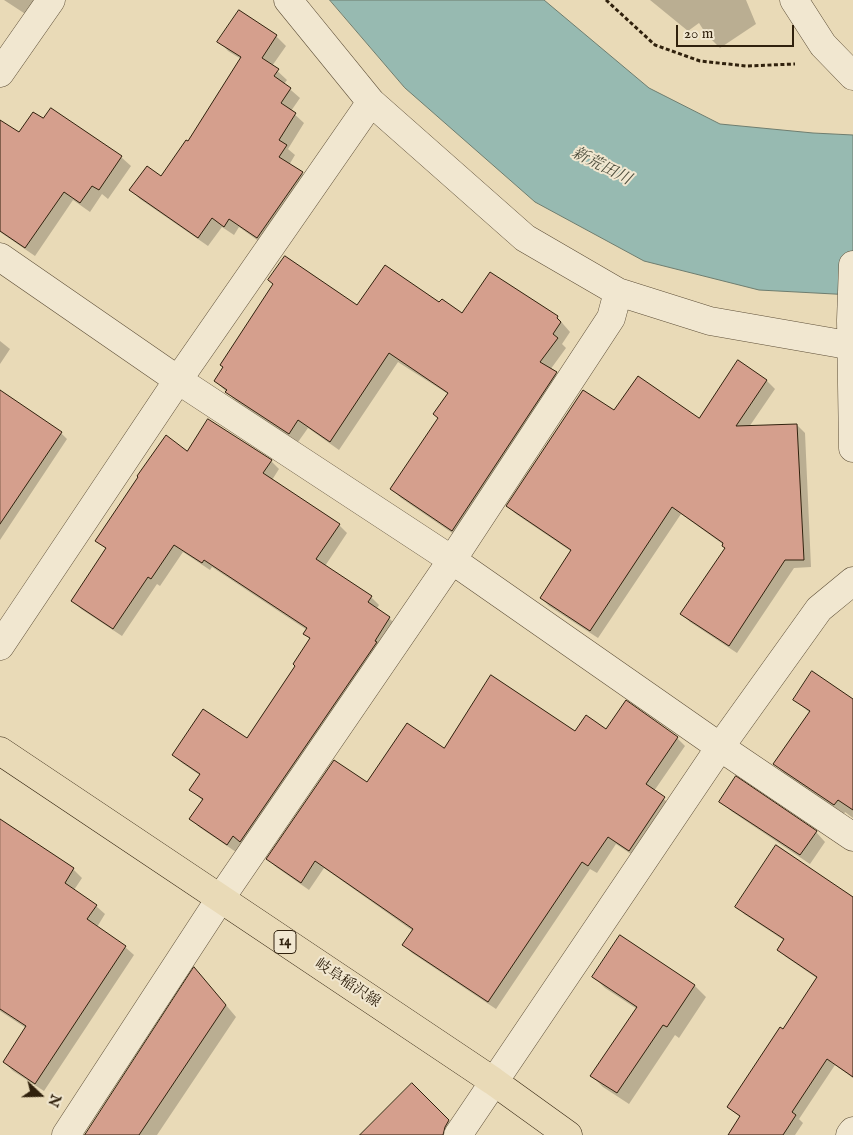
<!DOCTYPE html>
<meta charset="utf-8">
<style>
body{margin:0}
#map{position:relative;width:853px;height:1135px;overflow:hidden;background:#e9dab7;font-family:"IM FELL English",serif}
canvas{display:block}
.north{position:absolute;left:15px;top:1070px;width:50px;height:50px;-webkit-text-stroke:4px #f1e7d0;paint-order:stroke;rotate:111deg;font-size:14px;font-weight:700;line-height:20px;text-align:center;color:#30210d}
.north::after{content:'';display:block;margin:auto;width:18px;height:22px;background:#30210d;clip-path:polygon(50% 0,100% 100%,50% 72%,0 100%)}
.scale{position:absolute;left:676px;top:25px;width:118px;height:22px;box-sizing:border-box;border:2px solid #30210d;border-top:0;padding-left:6px;font-size:15px;line-height:18px;white-space:nowrap;color:#30210d;-webkit-text-stroke:4px #f1e7d0;paint-order:stroke}
</style>
<div id="map">
<canvas width="853" height="1135"></canvas>
<div class="north">N</div>
<div class="scale">20 m</div>
</div>
<script>
const ctx = document.querySelector('canvas').getContext('2d');
ctx.lineJoin = 'round';
function paint(path, color) {
  ctx.fillStyle = color;
  ctx.fill(path, 'evenodd');
}
function trace(path, color, width, dash) {
  ctx.strokeStyle = color;
  ctx.lineWidth = width;
  ctx.lineCap = dash ? 'butt' : 'round';
  ctx.setLineDash(dash || []);
  ctx.stroke(path);
}
function drawText(font, color, halo, rows, align = 'center') {
  ctx.font = font + ' "IM FELL English","Noto Serif JP",serif';
  ctx.lineWidth = 4;
  ctx.setLineDash([]);
  ctx.textBaseline = 'middle';
  ctx.strokeStyle = halo;
  ctx.fillStyle = color;
  for (const [text, x, y, turn = 0] of rows) {
    ctx.save();
    ctx.translate(x, y);
    ctx.rotate((+turn || 0) * Math.PI / 180);
    ctx.textAlign = isNaN(turn) ? turn : align;
    if (halo) ctx.strokeText(text, 0, 0);
    ctx.fillText(text, 0, 0);
    ctx.restore();
  }
}
const water = new Path2D(`
 M 330,0 L 544,0 L 649,88 L 720,124 L 813,133 L 853,135 L 853,295 L 759,290 L 644,261 L 535,202 L 405,88 Z`);
const shadow = new Path2D(`
 M 4,0 L 42,0 L 30,17 Z
 M 650,0 L 746,0 L 756,24 L 720,48 L 706,34 L 699,23 L 688,31 Z
 M 239,11 L 276,36 L 286,46 L 272,66 L 287,80 L 284,84 L 300,98 L 291,111 L 304,123 L 288,149 L 295,155 L 289,165 L 302,173 L 312,183 L 267,247 L 239,227 L 234,235 L 222,227 L 208,246 L 140,199 L 131,190 L 161,177 L 188,142 L 241,59 L 228,51 L 219,41 Z
 M 51,109 L 121,157 L 131,166 L 108,199 L 102,194 L 90,212 L 73,200 L 35,256 L 0,232 L 0,121 L 19,134 L 43,120 Z
 M 440,304 L 463,315 L 557,317 L 570,332 L 562,344 L 566,348 L 550,370 L 565,382 L 461,539 L 401,498 L 392,489 L 439,418 L 448,394 L 398,362 L 339,450 L 308,428 L 298,442 L 236,401 L 215,381 L 357,307 Z
 M 0,341 L 10,349 L 0,364 Z
 M 738,362 L 767,381 L 775,389 L 749,427 L 797,425 L 805,433 L 811,567 L 794,568 L 737,653 L 690,622 L 682,614 L 726,549 L 724,545 L 681,514 L 598,638 L 549,606 L 541,598 L 572,552 L 516,514 L 507,506 L 615,412 L 699,420 Z
 M 0,392 L 61,433 L 67,439 L 0,540 Z
 M 188,453 L 271,461 L 279,469 L 272,480 L 339,525 L 347,533 L 325,566 L 371,597 L 379,605 L 376,610 L 389,618 L 397,626 L 236,852 L 199,827 L 191,819 L 203,801 L 191,790 L 201,776 L 182,763 L 174,755 L 247,740 L 297,666 L 310,639 L 305,634 L 307,630 L 212,567 L 210,570 L 183,552 L 160,586 L 157,584 L 122,636 L 81,609 L 73,601 L 107,550 L 97,540 Z
 M 795,700 L 853,701 L 853,818 L 845,812 L 844,814 L 784,773 L 775,764 L 810,713 Z
 M 606,730 L 677,738 L 685,746 L 654,791 L 672,806 L 637,858 L 616,844 L 597,873 L 590,869 L 496,1009 L 412,953 L 404,945 L 413,931 L 324,868 L 309,890 L 276,867 L 268,859 L 367,784 L 444,750 Z
 M 721,801 L 816,832 L 825,842 L 810,864 L 731,811 Z
 M 10,827 L 73,869 L 82,878 L 74,890 L 96,906 L 105,914 L 97,927 L 125,947 L 134,955 L 44,1091 L 13,1071 L 4,1062 L 26,1028 L 0,1011 L 0,842 Z
 M 853,899 L 853,1078 L 835,1065 L 799,1119 L 803,1123 L 795,1135 L 729,1135 L 741,1118 L 728,1107 L 818,979 L 786,957 L 779,950 L 785,941 L 744,914 L 737,906 Z
 M 594,977 L 695,986 L 706,997 L 679,1038 L 675,1035 L 629,1104 L 603,1087 L 592,1076 L 637,1009 L 605,988 Z
 M 205,980 L 236,1017 L 157,1135 L 86,1135 Z
 M 412,1084 L 458,1130 L 453,1135 L 368,1135 Z`);
const building = new Path2D(`
 M 239,10 L 277,35 L 262,58 L 279,69 L 274,76 L 291,88 L 281,103 L 296,113 L 279,140 L 287,145 L 279,157 L 303,172 L 257,238 L 229,219 L 224,227 L 212,218 L 198,238 L 129,190 L 147,166 L 161,176 L 186,140 L 188,141 L 241,57 L 217,42 Z
 M 51,108 L 122,156 L 99,190 L 92,186 L 80,203 L 64,192 L 25,248 L 0,231 L 0,120 L 19,132 L 33,112 L 43,118 Z
 M 285,256 L 357,305 L 385,265 L 439,302 L 442,299 L 462,313 L 490,272 L 558,316 L 557,318 L 561,322 L 553,334 L 558,338 L 540,362 L 557,372 L 452,531 L 390,489 L 438,418 L 433,414 L 448,393 L 389,353 L 330,442 L 298,420 L 289,434 L 225,392 L 227,390 L 214,381 L 223,367 L 220,365 L 273,284 L 268,280 Z
 M 738,360 L 767,380 L 736,426 L 797,424 L 804,560 L 785,560 L 729,646 L 680,614 L 725,548 L 722,546 L 723,543 L 672,507 L 590,631 L 540,598 L 571,550 L 506,506 L 583,390 L 614,410 L 638,376 L 699,418 Z
 M 0,390 L 62,432 L 0,524 Z
 M 208,419 L 272,460 L 263,473 L 340,524 L 316,559 L 372,596 L 368,602 L 390,617 L 375,641 L 377,642 L 240,842 L 233,836 L 227,845 L 189,819 L 203,799 L 189,790 L 200,774 L 172,755 L 203,709 L 247,738 L 295,666 L 293,664 L 310,638 L 303,634 L 307,628 L 204,560 L 202,563 L 174,545 L 151,579 L 148,577 L 113,629 L 71,601 L 106,548 L 95,541 L 138,477 L 137,476 L 166,435 L 187,451 Z
 M 812,671 L 853,699 L 853,810 L 838,800 L 834,805 L 773,764 L 810,711 L 793,700 Z
 M 491,675 L 575,731 L 586,715 L 606,729 L 626,700 L 678,737 L 646,784 L 665,797 L 629,851 L 608,837 L 588,866 L 582,862 L 488,1002 L 402,945 L 413,929 L 315,861 L 301,883 L 266,859 L 334,760 L 367,782 L 407,723 L 444,748 Z
 M 736,776 L 817,831 L 800,855 L 719,802 Z
 M 0,819 L 74,868 L 65,883 L 97,905 L 87,919 L 126,946 L 35,1084 L 3,1062 L 26,1026 L 0,1009 Z
 M 776,845 L 853,897 L 853,1077 L 827,1059 L 792,1112 L 796,1115 L 783,1135 L 728,1135 L 740,1116 L 727,1107 L 780,1027 L 783,1029 L 817,977 L 777,950 L 784,939 L 735,907 Z
 M 620,935 L 695,985 L 667,1027 L 663,1025 L 617,1093 L 590,1076 L 637,1007 L 592,977 Z
 M 194,967 L 226,1005 L 139,1135 L 85,1135 Z
 M 412,1083 L 449,1120 L 445,1127 L 443,1135 L 360,1135 Z`);
const path = new Path2D(`
 M 606,0 L 655,45 L 700,61 L 746,66 L 795,64`);
const minor = new Path2D(`
 M 288,0 L 371,102 L 525,238 L 618,292 L 710,321 L 853,346
 M 794,0 L 823,45 L 853,76
 M 0,73 L 51,0
 M 0,257 L 178,380 L 452,560 L 720,747 L 853,837
 M 853,265 L 851,320 L 853,448
 M 0,646 L 178,380 L 371,102
 M 66,1135 L 220,899 L 452,560 L 611,318 L 618,292
 M 458,1135 L 720,747 L 819,609 L 853,581
 M 850,1135 L 853,1131`);
const primary = new Path2D(`
 M 0,751 L 493,1081 L 568,1135`);
const shields = [
 [285,942,22]
];
const shieldNames = [
 ["14",285,942]
];
const streetNames = [
 ["岐阜稲沢線",347,984,34]
];
const waterNames = [
 ["新荒田川",601,167,27]
];
paint(water, '#97bab1');
trace(water, '#6e7d6f', 1);
paint(shadow, '#0003');
paint(building, '#d59f8d');
trace(building, '#30210d', 1);
trace(minor, '#5e4f38', 29);
trace(primary, '#30210d', 29);
trace(path, '#30210d', 3, [4, 2.5]);
trace(minor, '#f1e7d0', 28);
trace(primary, '#e9dab7', 28);
for (const [x, y, w] of shields) {
  const box = new Path2D();
  box.roundRect(x - w / 2, y - 11.5, w, 23, 4);
  ctx.fillStyle = '#f1e7d0';
  ctx.fill(box);
  trace(box, '#30210d', 1);
}
drawText('bold 14px', '#30210d', null, shieldNames);
drawText('15px', '#30210d', '#f1e7d0', streetNames);
drawText('italic 16px', '#4f4f3e', '#f1e7d0', waterNames);
</script>
